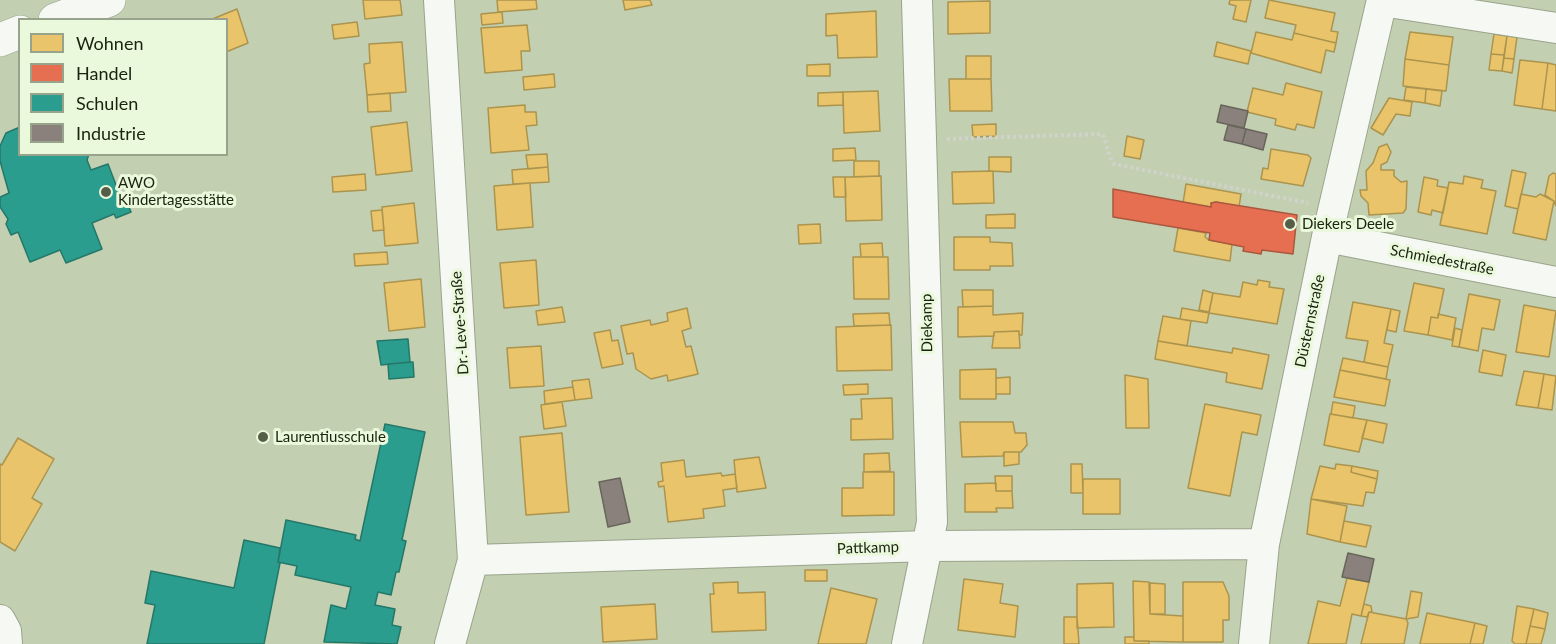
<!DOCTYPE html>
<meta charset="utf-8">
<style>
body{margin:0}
#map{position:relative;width:1556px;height:644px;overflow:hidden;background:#c2cfb1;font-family:Lato,sans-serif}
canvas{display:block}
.legend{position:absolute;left:18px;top:18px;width:210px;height:138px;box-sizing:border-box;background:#eaf8dc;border:2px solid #97a38a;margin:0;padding:8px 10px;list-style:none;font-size:18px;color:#1a230e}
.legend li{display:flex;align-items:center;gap:12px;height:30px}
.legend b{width:30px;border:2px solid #97a38a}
</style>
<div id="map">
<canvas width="1556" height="644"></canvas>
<ul class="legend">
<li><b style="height:16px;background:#e9c46a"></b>Wohnen</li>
<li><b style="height:16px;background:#e76f51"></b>Handel</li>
<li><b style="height:16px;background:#2a9d8f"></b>Schulen</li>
<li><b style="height:16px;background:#8a817c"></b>Industrie</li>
</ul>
</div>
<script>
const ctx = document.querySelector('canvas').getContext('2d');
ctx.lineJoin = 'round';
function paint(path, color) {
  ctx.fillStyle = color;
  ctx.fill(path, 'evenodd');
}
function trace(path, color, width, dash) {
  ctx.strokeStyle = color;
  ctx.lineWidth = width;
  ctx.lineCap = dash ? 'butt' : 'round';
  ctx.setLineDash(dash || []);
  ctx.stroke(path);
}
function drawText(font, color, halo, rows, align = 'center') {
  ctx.font = font + ' Lato,sans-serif';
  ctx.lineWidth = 6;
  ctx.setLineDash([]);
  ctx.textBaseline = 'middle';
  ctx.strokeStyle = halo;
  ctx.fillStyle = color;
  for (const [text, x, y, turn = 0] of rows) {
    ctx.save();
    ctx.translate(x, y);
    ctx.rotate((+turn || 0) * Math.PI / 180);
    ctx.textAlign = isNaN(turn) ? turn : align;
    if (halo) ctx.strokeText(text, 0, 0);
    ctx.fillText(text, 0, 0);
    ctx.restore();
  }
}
const homes = new Path2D(`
 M 363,0 L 400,0 L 402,15 L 365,19 Z
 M 497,0 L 536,0 L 537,9 L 498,12 Z
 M 623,0 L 650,0 L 652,5 L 625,10 Z
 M 1230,0 L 1251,0 L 1246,22 L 1233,19 L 1236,6 L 1229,4 Z
 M 1269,0 L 1335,13 L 1331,31 L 1338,32 L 1336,43 L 1294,33 L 1296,25 L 1265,18 Z
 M 990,1 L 990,33 L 948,34 L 948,2 Z
 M 237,9 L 248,43 L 226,52 L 226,20 L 210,20 Z
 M 876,11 L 877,57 L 838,58 L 837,35 L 826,36 L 826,14 Z
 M 502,12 L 503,23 L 482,25 L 481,14 Z
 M 357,22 L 359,36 L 334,39 L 332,25 Z
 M 527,25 L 530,51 L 521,51 L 522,70 L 485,73 L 481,28 Z
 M 1256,32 L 1292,40 L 1294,33 L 1336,43 L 1334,52 L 1326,50 L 1321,73 L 1251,53 Z
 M 1410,32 L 1453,37 L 1449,65 L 1405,59 Z
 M 1494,34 L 1507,36 L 1504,55 L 1491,54 Z
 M 1507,36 L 1517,37 L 1514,59 L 1504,58 Z
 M 402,42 L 406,92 L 367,95 L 364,64 L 370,63 L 369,44 Z
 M 1217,42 L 1251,51 L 1248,64 L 1214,56 Z
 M 1491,54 L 1504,55 L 1502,71 L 1489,70 Z
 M 966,56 L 991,56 L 991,79 L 966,79 Z
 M 1504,58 L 1514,59 L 1512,73 L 1502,71 Z
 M 1405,59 L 1449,65 L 1446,91 L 1403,86 Z
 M 1520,60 L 1548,63 L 1542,109 L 1514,105 Z
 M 1548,63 L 1556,65 L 1556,111 L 1542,109 Z
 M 830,64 L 830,76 L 807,76 L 807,65 Z
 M 554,74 L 555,87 L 524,90 L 523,77 Z
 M 949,79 L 991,79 L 992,111 L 950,111 Z
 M 1286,83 L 1322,92 L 1314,128 L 1297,124 L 1295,130 L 1275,125 L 1276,119 L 1247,112 L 1253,88 L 1283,95 Z
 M 1406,87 L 1426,89 L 1425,103 L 1404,100 Z
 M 1426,89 L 1442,91 L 1440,106 L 1425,103 Z
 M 878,91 L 880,131 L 844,133 L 843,92 Z
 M 843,92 L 843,105 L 818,106 L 818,93 Z
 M 390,93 L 391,111 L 368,112 L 367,95 Z
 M 1389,98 L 1412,102 L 1410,116 L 1396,114 L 1383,135 L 1371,128 Z
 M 525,105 L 525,112 L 536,112 L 537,125 L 526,126 L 529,150 L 491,153 L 488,108 Z
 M 407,122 L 412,171 L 376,175 L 371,127 Z
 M 996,124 L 996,136 L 973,137 L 972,125 Z
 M 1127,136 L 1144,140 L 1140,159 L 1124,156 Z
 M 1387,144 L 1391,152 L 1387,162 L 1381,165 L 1381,170 L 1394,170 L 1394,176 L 1401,182 L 1407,181 L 1406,209 L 1403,213 L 1369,215 L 1368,203 L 1361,196 L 1360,190 L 1367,190 L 1366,171 L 1373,163 L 1379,147 Z
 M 855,148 L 856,160 L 833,161 L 833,149 Z
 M 1271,149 L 1308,155 L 1311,158 L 1303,186 L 1261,179 L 1263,168 L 1268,169 Z
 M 547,154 L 548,167 L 528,169 L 526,155 Z
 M 989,157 L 1011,157 L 1011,172 L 989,171 Z
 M 854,161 L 879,161 L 879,176 L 854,177 Z
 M 548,167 L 549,182 L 513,184 L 512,170 Z
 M 1512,170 L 1526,173 L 1518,209 L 1505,206 Z
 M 993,171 L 994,203 L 953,204 L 952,172 Z
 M 1553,173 L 1556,174 L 1556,206 L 1554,201 L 1545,195 L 1549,176 Z
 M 365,174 L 366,190 L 333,192 L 332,177 Z
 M 881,176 L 882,220 L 846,221 L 845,177 Z
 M 1464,176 L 1483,180 L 1481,188 L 1496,191 L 1487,234 L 1440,225 L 1449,182 L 1463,184 Z
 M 833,177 L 845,177 L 846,197 L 834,197 Z
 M 1424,177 L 1438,180 L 1437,186 L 1448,188 L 1443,213 L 1432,210 L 1431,215 L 1418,212 Z
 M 530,183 L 533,227 L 497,230 L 494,186 Z
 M 1186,184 L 1241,194 L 1239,207 L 1216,202 L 1211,203 L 1211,207 L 1183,203 Z
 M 1521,194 L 1536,197 L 1540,194 L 1554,201 L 1546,240 L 1513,233 Z
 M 414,203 L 418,243 L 385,246 L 382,207 Z
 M 382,210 L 384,230 L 373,231 L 371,211 Z
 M 1015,214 L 1015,228 L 986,228 L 986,215 Z
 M 820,224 L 821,243 L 799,244 L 798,225 Z
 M 1178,228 L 1206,233 L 1205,237 L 1209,240 L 1232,244 L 1230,261 L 1174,251 Z
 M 954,237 L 990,237 L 990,242 L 1012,243 L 1013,266 L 990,266 L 990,270 L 954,270 Z
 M 882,243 L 883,257 L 861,257 L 860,244 Z
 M 387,252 L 388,264 L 355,266 L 354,254 Z
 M 853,257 L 888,257 L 889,299 L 854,299 Z
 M 536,260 L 539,305 L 504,308 L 500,263 Z
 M 421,279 L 425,327 L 389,331 L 384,283 Z
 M 1258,280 L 1270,282 L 1269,287 L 1284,289 L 1277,324 L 1209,313 L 1213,293 L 1240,297 L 1243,282 L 1257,285 Z
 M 1414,283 L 1444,289 L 1438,318 L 1431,317 L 1428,335 L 1404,331 Z
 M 962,290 L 993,290 L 993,306 L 963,307 Z
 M 1203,290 L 1213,293 L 1209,312 L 1199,310 Z
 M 1469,294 L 1500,300 L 1494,330 L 1482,328 L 1478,351 L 1459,347 Z
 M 1353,302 L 1391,309 L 1384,343 L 1393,345 L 1388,367 L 1364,362 L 1368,341 L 1346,338 Z
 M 1524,305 L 1556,311 L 1549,357 L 1516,352 Z
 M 993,306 L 993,315 L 1023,313 L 1022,335 L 1019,335 L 1019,331 L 994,332 L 994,336 L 958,337 L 958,307 Z
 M 562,307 L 565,322 L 538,325 L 536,311 Z
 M 687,308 L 691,328 L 682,331 L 686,347 L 691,346 L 698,374 L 668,381 L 667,375 L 651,379 L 636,369 L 633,353 L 627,354 L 621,326 L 650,320 L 651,325 L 668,321 L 667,313 Z
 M 1182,308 L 1209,313 L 1207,323 L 1180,319 Z
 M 1391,309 L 1400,311 L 1396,332 L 1387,330 Z
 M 889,313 L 890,325 L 854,326 L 853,314 Z
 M 1438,314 L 1456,318 L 1452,340 L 1428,335 L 1431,317 L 1438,318 Z
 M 1163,316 L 1191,321 L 1187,346 L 1158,341 Z
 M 891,325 L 892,370 L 837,371 L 836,327 Z
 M 1455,328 L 1462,330 L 1459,347 L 1452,346 Z
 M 610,330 L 612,341 L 618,340 L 623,364 L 602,368 L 594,333 Z
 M 1019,331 L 1020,348 L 992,348 L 994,332 Z
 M 1158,341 L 1232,353 L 1233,348 L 1269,355 L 1262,389 L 1226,382 L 1227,373 L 1155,359 Z
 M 541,346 L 544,386 L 510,388 L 507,348 Z
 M 1483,350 L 1506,355 L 1502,376 L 1479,372 Z
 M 1343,358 L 1388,367 L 1386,379 L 1340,370 Z
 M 996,369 L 996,399 L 960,399 L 960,370 Z
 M 1340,370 L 1390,380 L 1385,406 L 1334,397 Z
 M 1524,371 L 1544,374 L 1538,408 L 1516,405 Z
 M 1544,374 L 1556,376 L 1552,410 L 1538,408 Z
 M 1125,375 L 1148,379 L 1149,428 L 1126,428 Z
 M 1010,377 L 1010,394 L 996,394 L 996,378 Z
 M 589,379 L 592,398 L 575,400 L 572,381 Z
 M 868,384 L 868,394 L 844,395 L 843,385 Z
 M 573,387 L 575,400 L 545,404 L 544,391 Z
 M 892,398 L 893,439 L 851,440 L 851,419 L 862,419 L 861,399 Z
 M 562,402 L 566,426 L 544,429 L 541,405 Z
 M 1333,402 L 1355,406 L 1353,418 L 1331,414 Z
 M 1205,404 L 1261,415 L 1257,435 L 1242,432 L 1230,496 L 1188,488 Z
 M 1330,414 L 1367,420 L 1359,452 L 1324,445 Z
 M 1367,420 L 1387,424 L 1383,443 L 1362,438 Z
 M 960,422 L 1013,422 L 1015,433 L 1026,433 L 1027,445 L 1021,452 L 1004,452 L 1003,456 L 962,457 Z
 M 562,433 L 569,512 L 526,515 L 520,437 Z
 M 18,438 L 54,459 L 32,498 L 42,504 L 15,551 L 0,542 L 0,464 L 2,465 Z
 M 1004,452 L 1019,452 L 1019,464 L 1004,466 Z
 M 889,453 L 890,471 L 864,472 L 864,454 Z
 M 759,457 L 766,488 L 737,492 L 734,460 Z
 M 684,460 L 686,477 L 721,473 L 722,476 L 735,474 L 737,488 L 723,490 L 725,506 L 703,509 L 704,518 L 668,522 L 664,486 L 659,487 L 658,482 L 663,481 L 661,463 Z
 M 1071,464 L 1082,464 L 1083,493 L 1071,493 Z
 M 1336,464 L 1352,466 L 1351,472 L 1354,473 L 1377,479 L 1374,493 L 1366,492 L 1363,506 L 1311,499 L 1320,466 L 1335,469 Z
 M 1352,466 L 1378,471 L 1377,479 L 1354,473 L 1351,472 Z
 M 863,472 L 894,472 L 894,515 L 842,516 L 842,488 L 863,488 Z
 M 995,476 L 1012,476 L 1012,491 L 996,491 Z
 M 1083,479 L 1120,479 L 1120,514 L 1083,514 Z
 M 996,483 L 996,491 L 1012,491 L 1013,508 L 996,508 L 997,512 L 965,512 L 965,484 Z
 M 1311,499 L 1347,506 L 1340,542 L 1307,534 Z
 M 1344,521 L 1371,526 L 1366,547 L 1340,542 Z
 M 805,570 L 827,570 L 827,581 L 805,581 Z
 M 1347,578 L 1369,582 L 1361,616 L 1352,614 L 1346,644 L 1308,644 L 1318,601 L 1340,606 Z
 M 964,579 L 1003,584 L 1000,603 L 1018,606 L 1015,637 L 958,630 Z
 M 1133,581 L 1149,582 L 1150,614 L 1183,616 L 1183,642 L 1134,641 Z
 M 738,582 L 738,593 L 765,592 L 766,630 L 712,632 L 710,594 L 714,594 L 713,583 Z
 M 1183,582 L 1223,582 L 1229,596 L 1229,620 L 1223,620 L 1223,642 L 1183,642 Z
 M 1113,583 L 1114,627 L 1077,628 L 1077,584 Z
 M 1150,583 L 1165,584 L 1165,614 L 1150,614 Z
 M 831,588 L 877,599 L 866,644 L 818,644 Z
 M 1411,591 L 1422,593 L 1418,617 L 1406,619 Z
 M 655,604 L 657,639 L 603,642 L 601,607 Z
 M 1364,604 L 1371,606 L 1372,612 L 1369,612 L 1367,617 L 1361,616 Z
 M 1517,606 L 1534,609 L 1526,644 L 1515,644 L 1512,641 Z
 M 1534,609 L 1548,613 L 1545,629 L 1530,626 Z
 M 1369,612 L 1406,619 L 1408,623 L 1404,644 L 1361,644 Z
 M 1427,613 L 1475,623 L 1470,644 L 1420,644 Z
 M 1064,617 L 1077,617 L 1079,644 L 1064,644 Z
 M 1475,623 L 1487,626 L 1483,644 L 1470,644 Z
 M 1530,626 L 1545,629 L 1541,644 L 1526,644 Z
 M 1125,637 L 1134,637 L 1134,641 L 1149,641 L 1149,644 L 1125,644 Z`);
const shops = new Path2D(`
 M 1113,189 L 1211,207 L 1211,203 L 1216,202 L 1297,215 L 1293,254 L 1262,250 L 1261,254 L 1243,251 L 1244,247 L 1209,240 L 1210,233 L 1113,217 Z`);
const schools = new Path2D(`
 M 20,127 L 20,154 L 89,154 L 87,160 L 91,170 L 108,164 L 121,198 L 125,197 L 131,212 L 116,218 L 114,214 L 92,223 L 102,249 L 66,263 L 60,250 L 30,262 L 18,232 L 11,235 L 6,224 L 8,219 L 0,207 L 0,197 L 9,193 L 0,161 L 0,146 L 6,133 Z
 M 408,339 L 410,362 L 381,365 L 377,341 Z
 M 413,362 L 414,377 L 389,379 L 388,364 Z
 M 385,424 L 425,432 L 402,540 L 406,541 L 399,572 L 396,572 L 391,595 L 378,592 L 375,605 L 395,609 L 392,625 L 401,627 L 397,644 L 324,642 L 331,605 L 346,609 L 351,587 L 295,575 L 297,566 L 278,562 L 286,520 L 356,535 L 355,539 L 360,541 Z
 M 244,540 L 280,548 L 278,562 L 280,563 L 264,644 L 147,644 L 155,605 L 145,603 L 151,571 L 234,588 Z`);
const industry = new Path2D(`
 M 1221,105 L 1248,111 L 1244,128 L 1217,122 Z
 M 1228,125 L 1246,129 L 1242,144 L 1224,140 Z
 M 1246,129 L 1267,134 L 1263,150 L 1242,144 Z
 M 620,478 L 630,522 L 608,527 L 599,482 Z
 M 1348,553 L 1374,559 L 1369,582 L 1342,577 Z`);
const path = new Path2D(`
 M 947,139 L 1102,134 C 1108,144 1107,155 1114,164 L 1308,203`);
const street = new Path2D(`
 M 439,0 L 473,560 L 450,644
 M 1382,1 L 1556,28
 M 1327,237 L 1556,282
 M 473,560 L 929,546 L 1264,544
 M 0,620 L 6,631 L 7,644
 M 907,644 L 932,522 L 917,0
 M 1254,644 L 1264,544 L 1327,237 L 1382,0`);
const secondary = new Path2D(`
 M 55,20 L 109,0
 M 0,40 L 20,32`);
const markers = [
 [106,192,6,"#555f47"],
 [1290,224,6,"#555f47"],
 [263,437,6,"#555f47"]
];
const poiNames = [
 ["AWO",118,183],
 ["Kindertagesstätte",118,200],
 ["Diekers Deele",1302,224],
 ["Laurentiusschule",275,437]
];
const streetNames = [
 ["Schmiedestraße",1442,260,11],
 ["Düsternstraße",1310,321,-78],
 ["Dr.-Leve-Straße",460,323,-94],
 ["Diekamp",927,323,-91],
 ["Pattkamp",868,548,-2]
];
paint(homes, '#e9c46a');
trace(homes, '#ab944e', 1.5);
paint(shops, '#e76f51');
trace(shops, '#aa583d', 1.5);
paint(schools, '#2a9d8f');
trace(schools, '#257868', 1.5);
paint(industry, '#8a817c');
trace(industry, '#68655b', 1.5);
trace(street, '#99a48c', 32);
trace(secondary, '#99a48c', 34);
trace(path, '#cfd3ca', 4, [3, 3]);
trace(street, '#f6f8f3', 30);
trace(secondary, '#f6f8f3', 33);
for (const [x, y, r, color] of markers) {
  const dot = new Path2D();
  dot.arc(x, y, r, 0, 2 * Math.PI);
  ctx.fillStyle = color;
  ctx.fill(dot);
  trace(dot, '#eaf8dc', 2);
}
drawText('15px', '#1a230e', '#eaf8dc', poiNames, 'left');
drawText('15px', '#1a230e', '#eaf8dc', streetNames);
</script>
